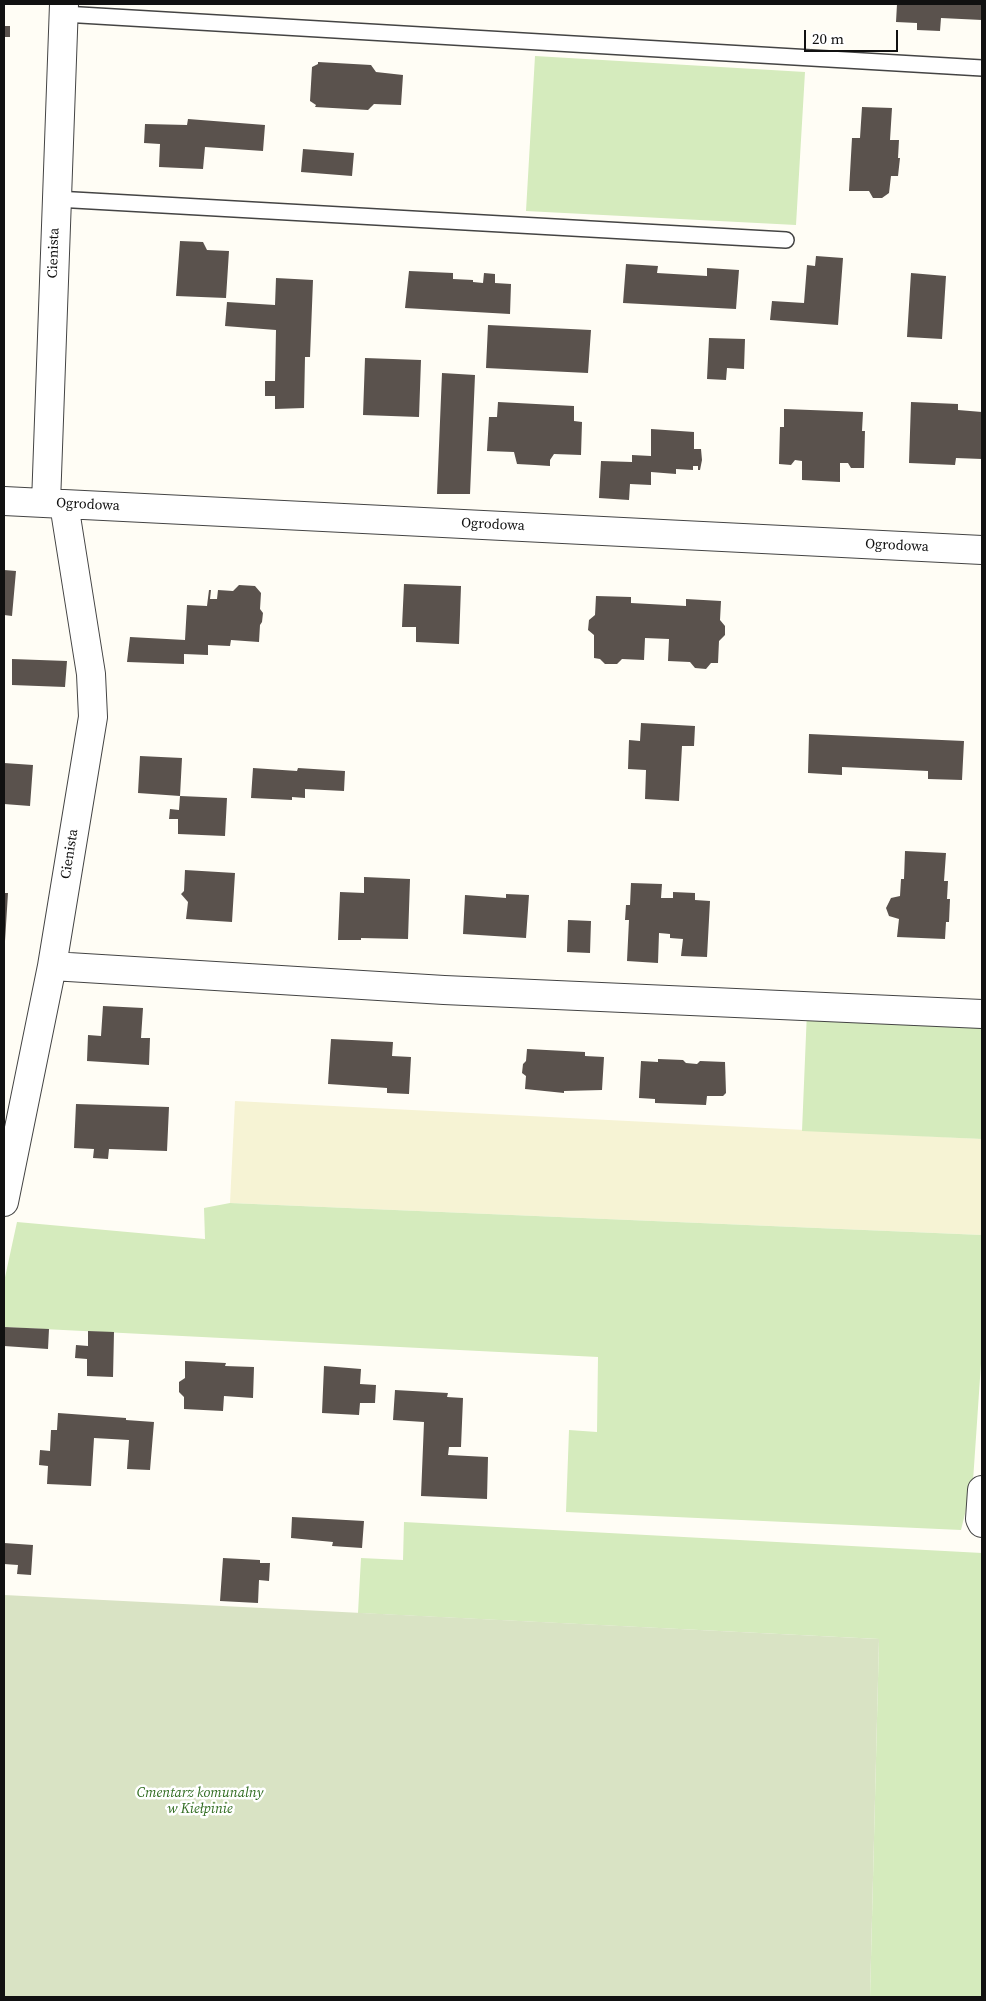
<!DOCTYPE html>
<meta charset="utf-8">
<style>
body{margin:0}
#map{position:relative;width:986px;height:2001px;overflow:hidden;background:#fffdf5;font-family:"Source Serif 4",serif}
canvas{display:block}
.frame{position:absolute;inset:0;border:5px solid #111;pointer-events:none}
.scale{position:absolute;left:804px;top:30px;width:94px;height:22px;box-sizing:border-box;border:2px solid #111;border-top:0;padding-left:6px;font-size:15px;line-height:18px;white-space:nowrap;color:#111;-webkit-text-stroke:4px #fff;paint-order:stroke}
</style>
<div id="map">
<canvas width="986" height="2001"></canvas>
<div class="frame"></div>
<div class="scale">20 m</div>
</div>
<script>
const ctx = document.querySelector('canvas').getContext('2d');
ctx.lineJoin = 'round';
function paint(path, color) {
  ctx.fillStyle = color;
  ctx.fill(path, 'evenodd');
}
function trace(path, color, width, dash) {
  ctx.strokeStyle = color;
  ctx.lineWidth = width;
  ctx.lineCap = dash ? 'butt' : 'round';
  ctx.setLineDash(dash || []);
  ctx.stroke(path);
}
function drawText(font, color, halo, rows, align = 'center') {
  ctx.font = font + ' "Source Serif 4",serif';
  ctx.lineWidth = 5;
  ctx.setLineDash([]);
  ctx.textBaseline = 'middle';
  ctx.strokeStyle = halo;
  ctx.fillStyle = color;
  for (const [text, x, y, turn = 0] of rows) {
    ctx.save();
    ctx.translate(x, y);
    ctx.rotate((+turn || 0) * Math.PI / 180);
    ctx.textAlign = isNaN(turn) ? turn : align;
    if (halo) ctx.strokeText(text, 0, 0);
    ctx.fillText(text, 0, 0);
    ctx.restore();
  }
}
const farmland = new Path2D(`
 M 235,1101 L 982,1139 L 982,1235 L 230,1203 Z`);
const green = new Path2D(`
 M 535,56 L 805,72 L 796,225 L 526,211 Z
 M 807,1011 L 982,1024 L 982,1139 L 802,1131 Z
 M 230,1203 L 982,1235 L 982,1349 L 973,1481 L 961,1530 L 566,1512 L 569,1430 L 597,1432 L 598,1357 L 4,1327 L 4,1282 L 17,1222 L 205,1239 L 204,1208 Z
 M 404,1522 L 982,1553 L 982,1997 L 870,1997 L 879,1639 L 358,1613 L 361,1558 L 403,1560 Z`);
const cemetery = new Path2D(`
 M 4,1595 L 879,1639 L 870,1997 L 4,1997 Z`);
const building = new Path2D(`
 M 897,4 L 982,4 L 982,20 L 941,18 L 940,31 L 917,30 L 917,23 L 896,22 Z
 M 4,26 L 10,26 L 10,37 L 4,37 Z
 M 318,62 L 371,65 L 376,72 L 403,75 L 401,105 L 374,104 L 368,110 L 315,107 L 316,105 L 310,101 L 312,67 L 318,64 Z
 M 862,107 L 892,108 L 890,140 L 899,140 L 898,158 L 900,158 L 898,176 L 891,176 L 889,193 L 882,198 L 873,198 L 869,191 L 849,191 L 852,138 L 860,138 Z
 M 188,119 L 265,125 L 263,151 L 205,147 L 203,169 L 159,167 L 160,144 L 144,143 L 145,124 L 187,125 Z
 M 303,149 L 354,153 L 352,176 L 301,172 Z
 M 180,241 L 203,242 L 207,250 L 229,251 L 226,298 L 176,296 Z
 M 816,256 L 843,258 L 838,325 L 770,320 L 772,301 L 804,303 L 807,265 L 815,266 Z
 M 626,264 L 658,266 L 657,273 L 707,276 L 707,268 L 739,270 L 736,309 L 623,303 Z
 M 409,271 L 453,273 L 453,279 L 473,280 L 473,282 L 483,283 L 484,273 L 495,274 L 495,283 L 511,284 L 510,314 L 405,308 Z
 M 911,273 L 946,276 L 942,339 L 907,337 Z
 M 276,278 L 313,280 L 310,357 L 305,357 L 304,408 L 275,409 L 275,396 L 265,396 L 265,381 L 275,381 L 276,330 L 225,326 L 227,302 L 275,305 Z
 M 488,325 L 591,330 L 588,373 L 486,368 Z
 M 709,338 L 745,339 L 744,369 L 727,368 L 726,380 L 707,379 Z
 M 365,358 L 421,360 L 419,417 L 363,415 Z
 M 442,373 L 475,375 L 470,494 L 437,494 Z
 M 498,402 L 574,406 L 574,421 L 582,422 L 581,455 L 554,454 L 550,460 L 550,466 L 535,465 L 517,464 L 514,452 L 487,451 L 489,417 L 497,417 Z
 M 911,402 L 958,404 L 958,410 L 982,412 L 982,459 L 956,458 L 955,465 L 909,463 Z
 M 784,409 L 863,412 L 862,431 L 865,431 L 864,468 L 851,468 L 848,463 L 840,463 L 840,482 L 802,480 L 802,461 L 795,460 L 791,465 L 779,464 L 780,427 L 784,427 Z
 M 651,429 L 694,432 L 694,449 L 701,449 L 702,460 L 700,470 L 698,470 L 698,466 L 693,466 L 693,470 L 676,469 L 676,474 L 651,472 L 651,485 L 630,484 L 629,500 L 599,498 L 601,461 L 632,462 L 632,455 L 651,456 Z
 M 4,570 L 16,571 L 12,616 L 4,615 Z
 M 404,584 L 461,586 L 459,644 L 416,642 L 416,627 L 402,627 Z
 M 239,585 L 255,586 L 261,593 L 260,609 L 263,613 L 262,622 L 260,625 L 259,642 L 231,640 L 230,646 L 208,645 L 208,655 L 184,654 L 184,664 L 127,662 L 130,637 L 185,640 L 187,605 L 207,606 L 209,590 L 211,590 L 210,599 L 217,599 L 218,590 L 233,591 Z
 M 596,596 L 631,597 L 631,603 L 686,606 L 686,599 L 721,601 L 720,620 L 725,626 L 725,635 L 719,641 L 718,663 L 711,663 L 706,669 L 695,668 L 690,662 L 668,661 L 669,639 L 645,638 L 644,660 L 622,659 L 617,664 L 605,664 L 600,659 L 594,658 L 594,635 L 588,630 L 589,620 L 595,615 Z
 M 12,659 L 67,661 L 65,687 L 12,685 Z
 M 641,723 L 695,726 L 694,746 L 682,746 L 679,801 L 645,799 L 646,770 L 628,769 L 629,740 L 640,741 Z
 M 809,734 L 964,741 L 962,780 L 928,779 L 928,771 L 842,767 L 842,775 L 808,773 Z
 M 140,756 L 182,758 L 180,796 L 138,793 Z
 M 4,763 L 33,765 L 30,806 L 4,804 Z
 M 253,768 L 297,771 L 298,768 L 345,771 L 344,791 L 305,789 L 305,798 L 292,797 L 292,800 L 251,798 Z
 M 180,796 L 227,798 L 225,836 L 178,834 L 178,819 L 169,819 L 170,809 L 179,810 Z
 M 905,851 L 946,853 L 944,881 L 948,881 L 947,899 L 950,899 L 949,922 L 946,922 L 945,939 L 897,937 L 899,919 L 889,916 L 886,908 L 891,898 L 900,896 L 901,879 L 904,879 Z
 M 185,870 L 235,873 L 232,922 L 186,919 L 188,902 L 181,894 L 184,891 Z
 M 364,877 L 410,879 L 408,939 L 361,938 L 361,940 L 338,940 L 340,892 L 364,893 Z
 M 631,883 L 662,884 L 661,898 L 673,898 L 673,892 L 695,893 L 695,900 L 710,901 L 707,957 L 681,956 L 683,939 L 670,938 L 670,934 L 659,933 L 658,963 L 627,961 L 629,920 L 625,920 L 626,905 L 630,905 Z
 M 4,893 L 8,893 L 5,941 L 4,941 Z
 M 506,894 L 529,895 L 526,938 L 463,934 L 465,895 L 506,898 Z
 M 568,920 L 591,921 L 590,953 L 567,952 Z
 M 103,1006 L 143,1008 L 141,1038 L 150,1038 L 149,1065 L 87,1061 L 88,1035 L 101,1036 Z
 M 331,1039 L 393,1042 L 392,1056 L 411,1057 L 409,1094 L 387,1093 L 387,1088 L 328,1084 Z
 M 527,1049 L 585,1052 L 585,1056 L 604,1057 L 602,1090 L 564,1091 L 564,1093 L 525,1089 L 526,1076 L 522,1073 L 523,1064 L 526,1061 Z
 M 658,1059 L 683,1060 L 686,1063 L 697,1064 L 700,1061 L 725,1062 L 726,1093 L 723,1096 L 707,1096 L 706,1105 L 655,1103 L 655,1099 L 639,1098 L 641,1061 L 658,1062 Z
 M 76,1104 L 169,1107 L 167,1151 L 109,1149 L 108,1159 L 93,1158 L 94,1149 L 74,1148 Z
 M 4,1327 L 49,1329 L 48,1349 L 4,1346 Z
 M 88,1331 L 114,1332 L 113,1377 L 87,1376 L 87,1359 L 75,1358 L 76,1345 L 88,1346 Z
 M 185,1361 L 226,1363 L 225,1366 L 254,1367 L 253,1398 L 224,1396 L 223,1411 L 184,1409 L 184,1397 L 179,1392 L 179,1382 L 185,1378 Z
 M 324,1366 L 361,1369 L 360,1384 L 376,1385 L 375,1403 L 360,1403 L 359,1415 L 322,1413 Z
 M 395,1390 L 448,1393 L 447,1397 L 463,1398 L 461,1447 L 449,1447 L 448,1455 L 488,1457 L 487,1499 L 421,1496 L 424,1422 L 393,1420 Z
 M 58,1413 L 126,1418 L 126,1420 L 154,1422 L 150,1470 L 127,1469 L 129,1440 L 94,1438 L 91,1486 L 47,1484 L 48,1466 L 39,1465 L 40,1450 L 50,1451 L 51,1430 L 57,1430 Z
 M 292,1517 L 364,1521 L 362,1548 L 332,1546 L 333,1542 L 291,1538 Z
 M 4,1543 L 33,1545 L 31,1575 L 17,1574 L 18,1565 L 4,1564 Z
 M 223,1558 L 260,1560 L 260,1563 L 270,1563 L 269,1581 L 259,1580 L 258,1603 L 220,1601 Z`);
const service = new Path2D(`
 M 63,14 L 982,68
 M 56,199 L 786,240`);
const minor = new Path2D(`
 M 4,501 L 982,550
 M 46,503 L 64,4
 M 52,966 L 444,990 L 982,1014
 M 4,1202 L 52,966 L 93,717 L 91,674 L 64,504
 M 982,1490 L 980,1519 L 982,1523`);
const streetNames = [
 ["Cienista",54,253,-88],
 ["Ogrodowa",88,505,3],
 ["Ogrodowa",493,525,3],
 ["Ogrodowa",897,546,3],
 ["Cienista",70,854,-81]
];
const parkNames = [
 ["Cmentarz komunalny",200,1793],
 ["w Kiełpinie",200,1809]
];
paint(farmland, '#f6f3d4');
paint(green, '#d5ebbd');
paint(cemetery, '#d9e3c4');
paint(building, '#5a524d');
trace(service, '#444', 18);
trace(minor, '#444', 30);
trace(service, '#fff', 15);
trace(minor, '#fff', 28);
drawText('14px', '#111', '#fff', streetNames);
drawText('italic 14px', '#2f6b1f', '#fff', parkNames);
</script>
